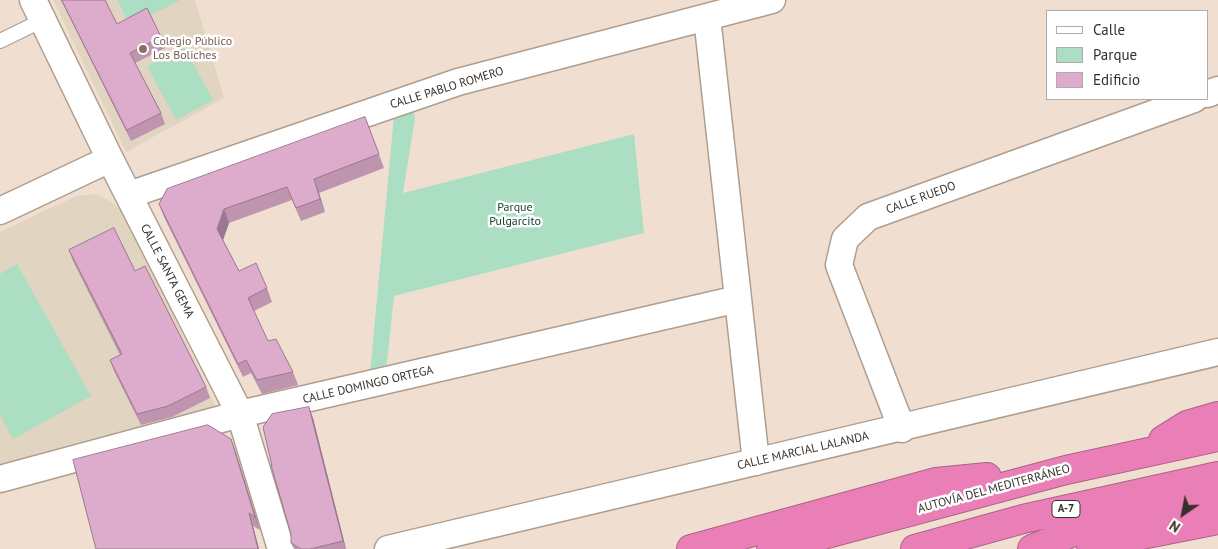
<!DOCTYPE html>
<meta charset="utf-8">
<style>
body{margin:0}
#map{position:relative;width:1218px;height:549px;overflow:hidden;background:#f0dfd0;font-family:"PT Sans",sans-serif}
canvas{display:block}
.legend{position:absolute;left:1046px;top:10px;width:162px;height:90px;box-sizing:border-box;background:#fff;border:1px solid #afacaa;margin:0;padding:6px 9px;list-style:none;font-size:15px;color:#37302a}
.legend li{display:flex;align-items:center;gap:10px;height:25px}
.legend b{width:25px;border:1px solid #afacaa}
.north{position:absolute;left:1158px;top:489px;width:50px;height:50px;-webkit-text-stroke:4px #fff;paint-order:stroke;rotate:213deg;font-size:14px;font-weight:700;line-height:20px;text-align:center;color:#37302a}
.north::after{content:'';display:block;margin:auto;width:18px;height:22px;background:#37302a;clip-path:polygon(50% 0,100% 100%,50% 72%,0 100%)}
</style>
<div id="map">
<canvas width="1218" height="549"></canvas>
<ul class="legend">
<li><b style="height:6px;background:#fff"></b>Calle</li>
<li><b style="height:14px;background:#acdec3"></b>Parque</li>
<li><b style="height:14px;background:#ddaccc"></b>Edificio</li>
</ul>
<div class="north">N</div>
</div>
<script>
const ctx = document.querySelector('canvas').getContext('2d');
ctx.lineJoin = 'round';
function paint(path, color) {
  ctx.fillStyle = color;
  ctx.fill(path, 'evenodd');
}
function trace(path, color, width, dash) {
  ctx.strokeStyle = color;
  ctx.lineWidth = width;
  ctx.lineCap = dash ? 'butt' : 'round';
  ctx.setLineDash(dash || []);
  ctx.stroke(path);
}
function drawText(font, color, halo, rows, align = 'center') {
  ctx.font = font + ' "PT Sans",sans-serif';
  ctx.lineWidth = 5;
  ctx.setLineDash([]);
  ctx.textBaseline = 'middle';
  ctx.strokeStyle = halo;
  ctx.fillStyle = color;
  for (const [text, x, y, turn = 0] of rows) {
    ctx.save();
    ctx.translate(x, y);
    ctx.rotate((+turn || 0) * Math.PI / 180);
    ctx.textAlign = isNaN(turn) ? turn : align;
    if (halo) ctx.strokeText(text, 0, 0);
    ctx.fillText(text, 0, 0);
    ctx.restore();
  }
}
const education = new Path2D(`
 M 53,0 L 195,0 L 224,98 L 126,152 Z
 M 96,194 L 113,203 L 127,215 L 216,407 L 0,467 L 0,232 L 76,196 Z`);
const green = new Path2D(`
 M 117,0 L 179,0 L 179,1 L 130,25 Z
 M 184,47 L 213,100 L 176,120 L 147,66 Z
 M 411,99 L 415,118 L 403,193 L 634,134 L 644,233 L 394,296 L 385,381 L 369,384 L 395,105 Z
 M 17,264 L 91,396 L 13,439 L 0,415 L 0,274 Z`);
const service = new Path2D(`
 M 0,41 L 43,20`);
const minor = new Path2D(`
 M 33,0 L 110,159 L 240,414 L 281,549
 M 707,17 L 756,462
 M 1207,94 L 1218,90
 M 129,195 L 458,82 L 772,0
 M 0,211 L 110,159
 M 902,429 L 839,265 L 845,239 L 868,217 L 1194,99
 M 0,479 L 240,414 L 738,299
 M 388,549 L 1218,352`);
const motorway = new Path2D(`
 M 1163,440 L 1187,425 L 1218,416
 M 1091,545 L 1218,520
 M 691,549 L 936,482 L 987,477
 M 771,549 L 1066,470 L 1218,437
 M 915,549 L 1023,519 L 1218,476
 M 1032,549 L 1091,525 L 1218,498`);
const wall = new Path2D(`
 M 61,0 L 105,0 L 117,24 L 161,37 L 165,48 L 135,63 L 161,113 L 165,124 L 131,141 Z
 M 365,117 L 384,168 L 319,193 L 325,212 L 301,221 L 292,200 L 229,223 L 223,240 L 239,271 L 267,288 L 272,302 L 254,311 L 268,341 L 293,372 L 298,385 L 262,394 L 251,373 L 243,377 L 164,217 L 159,204 Z
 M 69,250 L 135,271 L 206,387 L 210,398 L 172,417 L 141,425 L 114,371 L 110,360 L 120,355 L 73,261 Z
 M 313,418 L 346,549 L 294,549 L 291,543 L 291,534 L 272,466 Z
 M 231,439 L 236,453 L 260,530 L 253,526 L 259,549 L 96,549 Z`);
const shadedWall = new Path2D(`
 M 314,179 L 319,193 L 325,212 L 320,199 Z
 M 224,209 L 229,223 L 222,243 L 217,229 Z
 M 309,407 L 313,418 L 346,549 L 343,541 Z
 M 231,439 L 236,453 L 260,530 L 255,517 Z
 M 249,513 L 253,526 L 259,549 L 258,549 Z`);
const building = new Path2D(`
 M 62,0 L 105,0 L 117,24 L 147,8 L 161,37 L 130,53 L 161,113 L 127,130 Z
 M 365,117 L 379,154 L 314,179 L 320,199 L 296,208 L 287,187 L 224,209 L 217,229 L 239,271 L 256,263 L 267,288 L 248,298 L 268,341 L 276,339 L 293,372 L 257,380 L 246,360 L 238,364 L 159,204 L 167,189 Z
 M 114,228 L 135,271 L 145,266 L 206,387 L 168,406 L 137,414 L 110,360 L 122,354 L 69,250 Z
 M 309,407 L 343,541 L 310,549 L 301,549 L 291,543 L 291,534 L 271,465 L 272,466 L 263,427 L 272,414 Z
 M 208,425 L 231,439 L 255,517 L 249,513 L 258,549 L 96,549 L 73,460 Z`);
const markers = [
 [143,49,5,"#8d6e63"]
];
const shields = [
 [1066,509,28]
];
const shieldNames = [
 ["A-7",1066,509]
];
const educationNames = [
 ["Colegio Público",153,42],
 ["Los Boliches",153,56]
];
const streetNames = [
 ["CALLE PABLO ROMERO",447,88,-17],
 ["CALLE RUEDO",921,198,-20],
 ["CALLE SANTA GEMA",167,271,63],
 ["CALLE DOMINGO ORTEGA",368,385,-13],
 ["CALLE MARCIAL LALANDA",803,451,-13],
 ["AUTOVÍA DEL MEDITERRÁNEO",994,489,-15]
];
const parkNames = [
 ["Parque",515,208],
 ["Pulgarcito",515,222]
];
paint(education, '#e1d4c0');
paint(green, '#acdec3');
trace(service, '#ae9e8f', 16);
trace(minor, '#ae9e8f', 29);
trace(motorway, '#ab6386', 30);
trace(service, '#fff', 14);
trace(minor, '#fff', 26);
trace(motorway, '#ea7fb8', 28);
paint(wall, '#be94af');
paint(shadedWall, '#9b788f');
paint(building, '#ddaccc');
trace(building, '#9b788f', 1);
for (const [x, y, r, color] of markers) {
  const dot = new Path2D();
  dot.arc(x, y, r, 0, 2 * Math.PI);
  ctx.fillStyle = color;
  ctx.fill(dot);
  trace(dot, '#fff', 2);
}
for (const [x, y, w] of shields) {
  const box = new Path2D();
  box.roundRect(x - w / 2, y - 8.5, w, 17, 4);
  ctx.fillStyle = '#fff';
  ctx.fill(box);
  trace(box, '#37302a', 1);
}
drawText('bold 11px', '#37302a', null, shieldNames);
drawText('12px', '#785e54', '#fff', educationNames, 'left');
drawText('12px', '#37302a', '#fff', streetNames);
drawText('12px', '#0f3c29', '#fff', parkNames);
</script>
